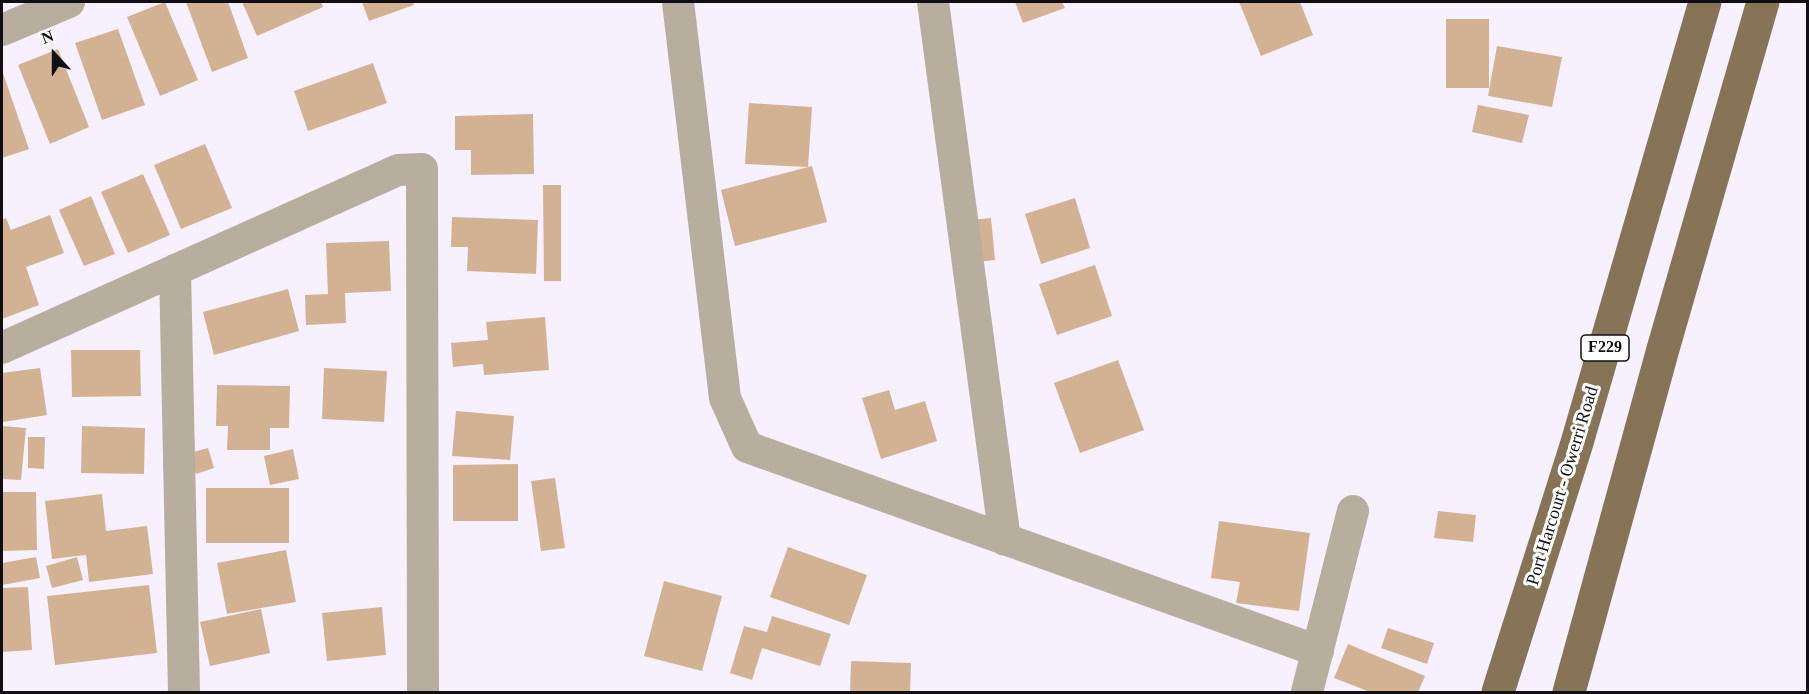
<!DOCTYPE html>
<style>
body{margin:0}
#map{position:relative;width:1809px;height:694px;overflow:hidden;background:#f6f0ff;font-family:"Times New Roman",serif}
canvas{display:block}
.frame{position:absolute;inset:0;border:3px solid #110f14;pointer-events:none}
.north{position:absolute;left:24px;top:24px;width:60px;height:60px;-webkit-text-stroke:4px #fff;paint-order:stroke;rotate:339deg;font-size:16px;font-weight:700;line-height:24px;text-align:center;color:#110f14}
.north::after{content:'';display:block;margin:auto;width:21px;height:27px;background:#110f14;clip-path:polygon(50% 0,100% 100%,50% 72%,0 100%)}
</style>
<div id="map">
<canvas width="1809" height="694"></canvas>
<div class="frame"></div>
<div class="north">N</div>
</div>
<script>
const ctx = document.querySelector('canvas').getContext('2d');
ctx.lineJoin = 'round';
function paint(path, color) {
  ctx.fillStyle = color;
  ctx.fill(path, 'evenodd');
}
function trace(path, color, width, dash) {
  ctx.strokeStyle = color;
  ctx.lineWidth = width;
  ctx.lineCap = dash ? 'butt' : 'round';
  ctx.setLineDash(dash || []);
  ctx.stroke(path);
}
function drawText(font, color, halo, rows, align = 'center') {
  ctx.font = font + ' "Times New Roman",serif';
  ctx.lineWidth = 6;
  ctx.setLineDash([]);
  ctx.textBaseline = 'middle';
  ctx.strokeStyle = halo;
  ctx.fillStyle = color;
  for (const [text, x, y, turn = 0] of rows) {
    ctx.save();
    ctx.translate(x, y);
    ctx.rotate((+turn || 0) * Math.PI / 180);
    ctx.textAlign = isNaN(turn) ? turn : align;
    if (halo) ctx.strokeText(text, 0, 0);
    ctx.fillText(text, 0, 0);
    ctx.restore();
  }
}
const building = new Path2D(`
 M 165,2 L 198,80 L 160,96 L 127,17 Z
 M 186,2 L 228,2 L 248,58 L 212,72 Z
 M 242,2 L 321,2 L 323,7 L 257,36 Z
 M 362,2 L 413,2 L 414,5 L 369,21 Z
 M 1015,2 L 1062,2 L 1065,8 L 1023,23 Z
 M 1239,2 L 1300,2 L 1313,35 L 1261,56 Z
 M 1446,19 L 1489,19 L 1489,88 L 1446,88 Z
 M 118,29 L 145,105 L 102,120 L 75,43 Z
 M 1497,46 L 1562,57 L 1552,107 L 1488,96 Z
 M 58,49 L 89,127 L 50,144 L 18,65 Z
 M 373,63 L 387,103 L 308,131 L 294,91 Z
 M 2,70 L 29,149 L 2,158 Z
 M 749,103 L 812,107 L 808,167 L 812,166 L 827,222 L 735,246 L 721,190 L 808,167 L 745,164 Z
 M 1478,105 L 1529,115 L 1522,143 L 1472,132 Z
 M 533,114 L 534,174 L 471,175 L 471,150 L 455,150 L 455,116 Z
 M 205,144 L 232,208 L 181,229 L 154,165 Z
 M 143,174 L 170,235 L 128,253 L 101,192 Z
 M 543,185 L 561,185 L 561,281 L 544,281 Z
 M 91,196 L 115,254 L 84,266 L 59,210 Z
 M 1075,198 L 1090,248 L 1041,264 L 1025,214 Z
 M 50,215 L 64,253 L 26,267 L 39,305 L 2,319 L 2,220 L 6,218 L 11,230 Z
 M 452,217 L 538,220 L 536,274 L 467,271 L 468,247 L 451,247 Z
 M 991,218 L 995,260 L 976,262 L 971,220 Z
 M 389,241 L 391,291 L 345,293 L 346,323 L 306,325 L 305,295 L 328,294 L 326,243 Z
 M 1095,265 L 1112,316 L 1057,335 L 1039,284 Z
 M 288,289 L 299,331 L 214,355 L 203,312 Z
 M 545,317 L 549,370 L 484,375 L 483,364 L 453,367 L 451,343 L 488,340 L 486,322 Z
 M 71,350 L 140,350 L 141,396 L 72,397 Z
 M 1118,360 L 1144,430 L 1080,453 L 1054,383 Z
 M 40,368 L 47,415 L 3,422 L 2,373 Z
 M 324,368 L 387,371 L 384,422 L 322,419 Z
 M 217,385 L 290,386 L 289,428 L 270,428 L 270,450 L 227,450 L 228,426 L 216,426 Z
 M 889,390 L 895,410 L 925,401 L 937,441 L 881,459 L 862,398 Z
 M 456,411 L 514,416 L 510,460 L 452,456 Z
 M 2,426 L 26,428 L 21,480 L 2,479 Z
 M 82,426 L 145,428 L 144,474 L 81,473 Z
 M 28,437 L 45,437 L 44,469 L 28,468 Z
 M 208,448 L 214,468 L 196,474 L 190,453 Z
 M 293,449 L 299,479 L 270,485 L 264,456 Z
 M 518,464 L 518,521 L 453,521 L 453,465 Z
 M 555,478 L 565,548 L 541,551 L 531,481 Z
 M 206,488 L 289,488 L 289,543 L 206,543 Z
 M 2,492 L 36,492 L 37,550 L 2,551 Z
 M 102,494 L 106,531 L 147,526 L 153,574 L 89,582 L 86,555 L 52,559 L 45,501 Z
 M 1438,511 L 1476,515 L 1473,542 L 1434,538 Z
 M 1219,521 L 1310,533 L 1299,611 L 1236,603 L 1240,582 L 1211,578 Z
 M 788,547 L 867,575 L 849,625 L 770,597 Z
 M 286,550 L 296,602 L 227,614 L 217,563 Z
 M 36,557 L 40,578 L 2,585 L 2,563 Z
 M 77,557 L 83,580 L 52,588 L 46,566 Z
 M 664,581 L 722,596 L 702,671 L 644,656 Z
 M 149,585 L 157,653 L 55,665 L 47,596 Z
 M 28,587 L 32,650 L 2,652 L 2,588 Z
 M 382,607 L 386,655 L 327,661 L 322,613 Z
 M 261,609 L 270,653 L 210,666 L 200,622 Z
 M 772,616 L 831,634 L 820,666 L 762,648 L 752,680 L 730,673 L 744,626 L 767,632 Z
 M 1388,628 L 1434,643 L 1427,664 L 1381,648 Z
 M 1348,644 L 1425,676 L 1418,692 L 1370,692 L 1334,678 Z
 M 851,661 L 911,663 L 910,692 L 850,692 Z`);
const street = new Path2D(`
 M 678,2 L 725,398 L 747,447 L 1318,651
 M 933,2 L 1005,540
 M 2,30 L 69,2
 M 175,270 L 184,692
 M 2,348 L 398,170 L 422,169 L 423,692
 M 1307,692 L 1353,511`);
const primary = new Path2D(`
 M 1498,692 L 1576,446 L 1705,2
 M 1569,692 L 1663,349 L 1763,2`);
const shields = [
 [1605,348,48]
];
const shieldNames = [
 ["F229",1605,348]
];
const streetNames = [
 ["Port Harcourt - Owerri Road",1563,486,-73]
];
paint(building, '#d3b294');
trace(street, '#b8ae9e', 32);
trace(primary, '#877457', 33);
for (const [x, y, w] of shields) {
  const box = new Path2D();
  box.roundRect(x - w / 2, y - 13, w, 26, 4.5);
  ctx.fillStyle = '#fff';
  ctx.fill(box);
  trace(box, '#110f14', 1.5);
}
drawText('bold 16px', '#110f14', null, shieldNames);
drawText('18px', '#110f14', '#fff', streetNames);
</script>
